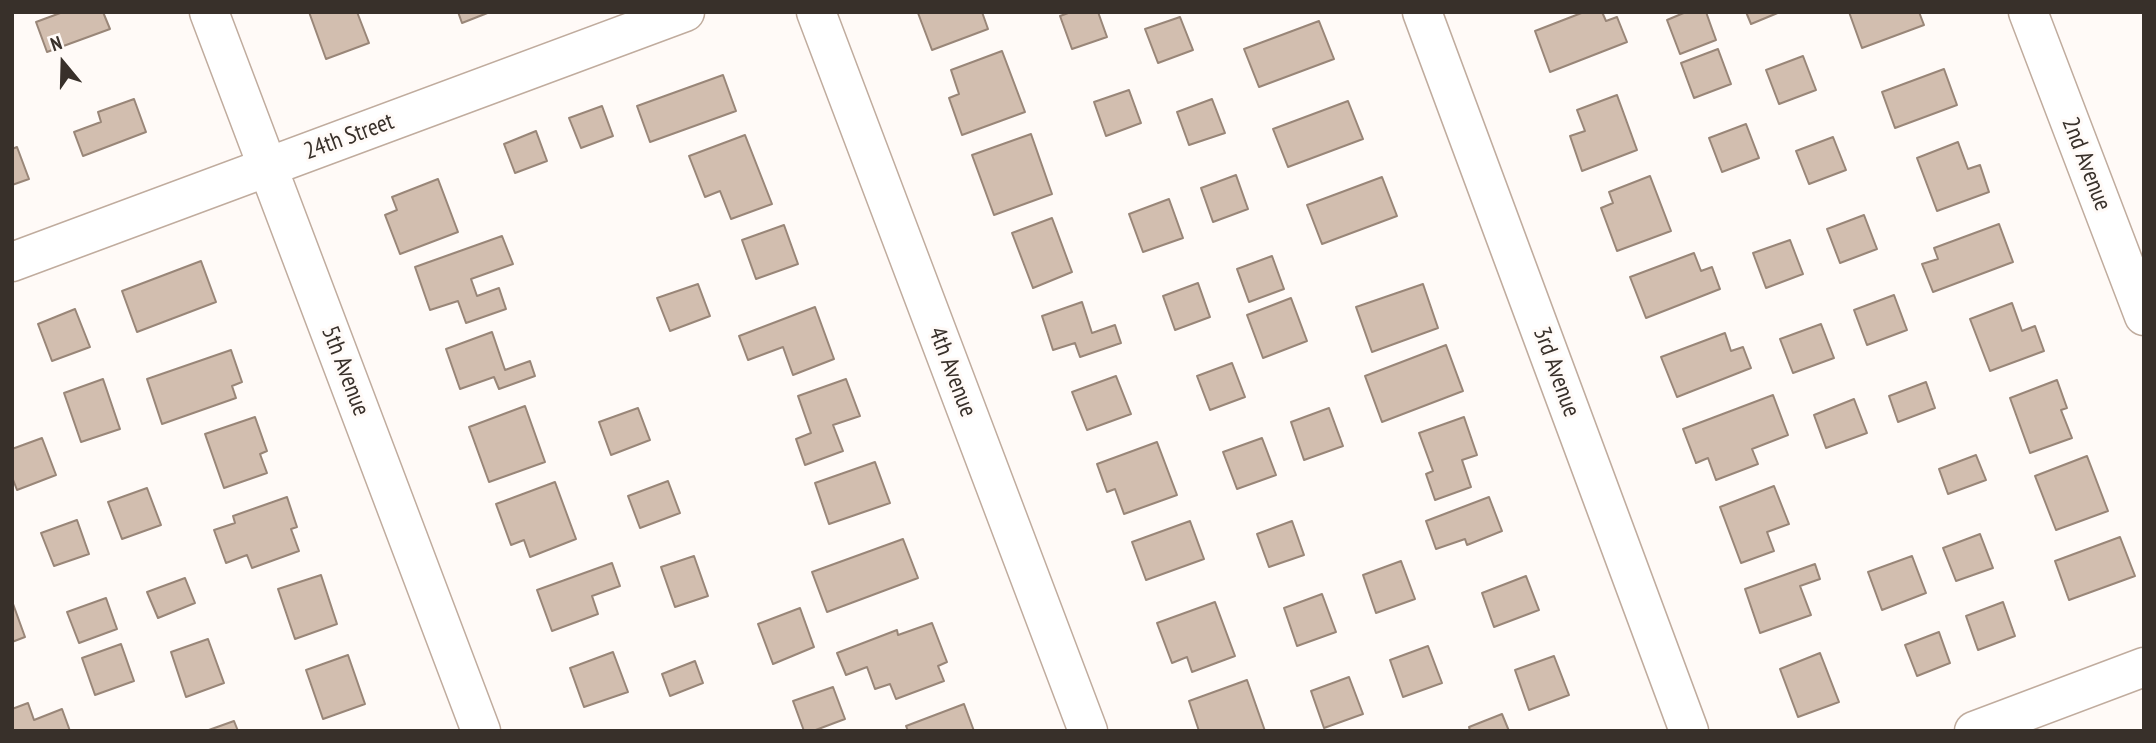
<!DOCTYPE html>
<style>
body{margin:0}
#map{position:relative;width:2156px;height:743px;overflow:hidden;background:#fffaf7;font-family:"PT Sans Narrow",sans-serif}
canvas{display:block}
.frame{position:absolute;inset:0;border:14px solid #38302a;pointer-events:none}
.north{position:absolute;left:28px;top:28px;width:70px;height:70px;-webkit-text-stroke:5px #fffaf7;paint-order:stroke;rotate:341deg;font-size:19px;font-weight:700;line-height:28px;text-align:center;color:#38302a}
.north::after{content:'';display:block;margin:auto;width:24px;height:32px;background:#38302a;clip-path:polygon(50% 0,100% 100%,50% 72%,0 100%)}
</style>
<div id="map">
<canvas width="2156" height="743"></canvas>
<div class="frame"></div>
<div class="north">N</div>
</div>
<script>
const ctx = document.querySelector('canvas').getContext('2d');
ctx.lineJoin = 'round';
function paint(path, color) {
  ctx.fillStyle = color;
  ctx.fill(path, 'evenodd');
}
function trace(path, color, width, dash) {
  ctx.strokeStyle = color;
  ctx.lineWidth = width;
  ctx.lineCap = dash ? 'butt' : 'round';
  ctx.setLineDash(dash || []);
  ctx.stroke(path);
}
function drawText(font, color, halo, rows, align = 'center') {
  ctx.font = font + ' "PT Sans Narrow",sans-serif';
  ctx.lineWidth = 6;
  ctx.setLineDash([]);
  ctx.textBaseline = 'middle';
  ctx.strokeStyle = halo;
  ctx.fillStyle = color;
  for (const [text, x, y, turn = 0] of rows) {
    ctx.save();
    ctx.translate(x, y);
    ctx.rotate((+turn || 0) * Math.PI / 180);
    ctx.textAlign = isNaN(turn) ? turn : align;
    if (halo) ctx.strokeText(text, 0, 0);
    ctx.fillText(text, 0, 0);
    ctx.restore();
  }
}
const building = new Path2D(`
 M 63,12 L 103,12 L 110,29 L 47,52 L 36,22 Z
 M 309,12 L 357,12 L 369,43 L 326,59 Z
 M 458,12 L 490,12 L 462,23 Z
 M 982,12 L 988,29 L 932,50 L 918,13 Z
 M 1071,12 L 1098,12 L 1107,37 L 1072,49 L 1060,16 Z
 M 1584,12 L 1602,12 L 1606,21 L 1617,17 L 1627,42 L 1550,72 L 1535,31 Z
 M 1686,12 L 1706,12 L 1716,40 L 1680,54 L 1667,20 Z
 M 1746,12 L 1780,12 L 1751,24 Z
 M 1849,12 L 1919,12 L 1924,25 L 1862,48 Z
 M 1180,17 L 1193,50 L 1158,63 L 1145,29 Z
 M 1319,21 L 1334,59 L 1259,87 L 1244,49 Z
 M 1718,49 L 1731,84 L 1694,98 L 1681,63 Z
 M 1002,51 L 1025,112 L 962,135 L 949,98 L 959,94 L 951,70 Z
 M 1803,56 L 1816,90 L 1779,104 L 1766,70 Z
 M 1944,69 L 1957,105 L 1895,128 L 1882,92 Z
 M 723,75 L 736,111 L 650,142 L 637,106 Z
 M 1129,90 L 1141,123 L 1106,136 L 1094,102 Z
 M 1617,95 L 1637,150 L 1582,171 L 1570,136 L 1585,131 L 1577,110 Z
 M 134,99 L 146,132 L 83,156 L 74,132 L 101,122 L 98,112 Z
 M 1212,99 L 1225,133 L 1189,145 L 1177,112 Z
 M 1348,101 L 1363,139 L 1288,167 L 1273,129 Z
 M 602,106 L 613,136 L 581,148 L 569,118 Z
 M 1746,124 L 1759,158 L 1722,172 L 1709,138 Z
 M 536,131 L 547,161 L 515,173 L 504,144 Z
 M 1031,134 L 1052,194 L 994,215 L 972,155 Z
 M 745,135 L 772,204 L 731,219 L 720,191 L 705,197 L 689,156 Z
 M 1833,137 L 1846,170 L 1809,184 L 1796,151 Z
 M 1958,142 L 1968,169 L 1980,165 L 1989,192 L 1937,211 L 1917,158 Z
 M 17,147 L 29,179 L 12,185 L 12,149 Z
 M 1236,175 L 1248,209 L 1213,222 L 1201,188 Z
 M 1650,176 L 1671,231 L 1617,251 L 1601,208 L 1613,203 L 1609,192 Z
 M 1382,177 L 1397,216 L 1322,244 L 1307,205 Z
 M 438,179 L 458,232 L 400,254 L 385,215 L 397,210 L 392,197 Z
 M 1169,199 L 1183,238 L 1143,252 L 1129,214 Z
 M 1864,215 L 1877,249 L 1840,263 L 1827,229 Z
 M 1052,218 L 1072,272 L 1033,288 L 1012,233 Z
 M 1999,224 L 2013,262 L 1933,292 L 1922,264 L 1938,259 L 1934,248 Z
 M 784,225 L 798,264 L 756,279 L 742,240 Z
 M 502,236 L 513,264 L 471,279 L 477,296 L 499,288 L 506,309 L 466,323 L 458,301 L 430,310 L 415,267 Z
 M 1790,240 L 1803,274 L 1766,288 L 1753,253 Z
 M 1694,253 L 1701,271 L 1712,267 L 1720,289 L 1646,318 L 1630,277 Z
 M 1272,256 L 1284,289 L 1249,302 L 1237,269 Z
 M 201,261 L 216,302 L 137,332 L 122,291 Z
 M 1198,283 L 1210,317 L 1175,330 L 1163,296 Z
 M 698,284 L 710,316 L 670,331 L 657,298 Z
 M 1423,284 L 1438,328 L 1372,352 L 1356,307 Z
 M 1894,295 L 1907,330 L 1867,345 L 1854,310 Z
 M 1291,298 L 1307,341 L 1263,358 L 1247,315 Z
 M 1082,302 L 1092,333 L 1115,325 L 1121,343 L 1080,357 L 1075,343 L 1053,350 L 1042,316 Z
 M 2012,303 L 2022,331 L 2035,326 L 2044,351 L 1990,371 L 1970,319 Z
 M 815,307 L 834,359 L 793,375 L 783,347 L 748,360 L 739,336 Z
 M 75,309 L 90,347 L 52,361 L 38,324 Z
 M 1821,324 L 1834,358 L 1793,373 L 1780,339 Z
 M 492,332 L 505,370 L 530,361 L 535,376 L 499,389 L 494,377 L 460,389 L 446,349 Z
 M 1725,333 L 1731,351 L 1743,347 L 1751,368 L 1677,397 L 1661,357 Z
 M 1446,345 L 1463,391 L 1382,422 L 1365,376 Z
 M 231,350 L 242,382 L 232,386 L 236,398 L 162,424 L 147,379 Z
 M 1232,363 L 1245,397 L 1210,410 L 1197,376 Z
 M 1116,376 L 1131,414 L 1087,430 L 1072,392 Z
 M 103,379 L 120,429 L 81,442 L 64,393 Z
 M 846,379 L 860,416 L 833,425 L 843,451 L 805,465 L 796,439 L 811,433 L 798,396 Z
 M 2057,380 L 2067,408 L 2061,410 L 2072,438 L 2030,453 L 2010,398 Z
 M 1926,382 L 1935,408 L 1898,422 L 1889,396 Z
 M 1773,395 L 1788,435 L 1752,449 L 1758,464 L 1716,480 L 1708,458 L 1696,463 L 1683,429 Z
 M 1854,399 L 1867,433 L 1826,448 L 1814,415 Z
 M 525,406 L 545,462 L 489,482 L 469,427 Z
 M 638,408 L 650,440 L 611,455 L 599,422 Z
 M 1329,408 L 1343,446 L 1304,460 L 1291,422 Z
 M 255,417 L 267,451 L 260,454 L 267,473 L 224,488 L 205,434 Z
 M 1464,417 L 1477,455 L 1462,460 L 1471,487 L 1435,500 L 1426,474 L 1433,471 L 1419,433 Z
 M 42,438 L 56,475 L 17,490 L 12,477 L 12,449 Z
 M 1262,438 L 1276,475 L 1237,489 L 1223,452 Z
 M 1157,442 L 1177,495 L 1124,514 L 1115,489 L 1107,492 L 1097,464 Z
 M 1976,455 L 1986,480 L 1948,494 L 1939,469 Z
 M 2087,456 L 2108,511 L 2056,530 L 2035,476 Z
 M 875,462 L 890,503 L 829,524 L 815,483 Z
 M 668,481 L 680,513 L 640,528 L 628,496 Z
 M 555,482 L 576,539 L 530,557 L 524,540 L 511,545 L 496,504 Z
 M 1774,486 L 1789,524 L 1767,532 L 1774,551 L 1741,563 L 1720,507 Z
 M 147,488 L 161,525 L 122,539 L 108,502 Z
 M 287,497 L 297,527 L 291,529 L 299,551 L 252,568 L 247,555 L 226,563 L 214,530 L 235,523 L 233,516 Z
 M 1489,497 L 1502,531 L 1467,545 L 1465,539 L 1436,549 L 1426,521 Z
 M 77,520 L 89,554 L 54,566 L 41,533 Z
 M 1190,521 L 1204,559 L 1146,580 L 1132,542 Z
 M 1292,521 L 1304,555 L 1269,567 L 1257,534 Z
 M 1980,534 L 1993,568 L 1956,581 L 1943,548 Z
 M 2120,537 L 2135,576 L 2069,600 L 2055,561 Z
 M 903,539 L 918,578 L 827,612 L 812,572 Z
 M 694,556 L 708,596 L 675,607 L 661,567 Z
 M 1912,556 L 1926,593 L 1882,610 L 1868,572 Z
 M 1401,561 L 1415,599 L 1376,613 L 1363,575 Z
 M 612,563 L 620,586 L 592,596 L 598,614 L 552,631 L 537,590 Z
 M 1815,564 L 1820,579 L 1800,586 L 1811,615 L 1760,633 L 1745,589 Z
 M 321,575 L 337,624 L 295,639 L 278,589 Z
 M 1526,576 L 1539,610 L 1494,627 L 1482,593 Z
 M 185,578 L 195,603 L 158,618 L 147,592 Z
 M 1322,594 L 1336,632 L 1297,646 L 1284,608 Z
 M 106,598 L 117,629 L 79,643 L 67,612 Z
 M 12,601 L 25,637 L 12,642 Z
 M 1215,602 L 1235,656 L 1192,672 L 1187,657 L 1172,663 L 1157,623 Z
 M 2003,602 L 2015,636 L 1978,650 L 1966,616 Z
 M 800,608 L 814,647 L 773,664 L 758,624 Z
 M 932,623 L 947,662 L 938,666 L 944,681 L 896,699 L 890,684 L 875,689 L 867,667 L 846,675 L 837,653 L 897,630 L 898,635 Z
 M 1939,632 L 1950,663 L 1917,676 L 1905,645 Z
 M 208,639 L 224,683 L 186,697 L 171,652 Z
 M 121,644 L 134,681 L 95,695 L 82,658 Z
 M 1428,646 L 1442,683 L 1403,697 L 1390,660 Z
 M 613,652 L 628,692 L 584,707 L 570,668 Z
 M 1820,653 L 1839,702 L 1798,717 L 1780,669 Z
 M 348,655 L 365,704 L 323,719 L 306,670 Z
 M 1554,656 L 1569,695 L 1529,710 L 1515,670 Z
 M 695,661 L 703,683 L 670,696 L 662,674 Z
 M 1349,677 L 1363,714 L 1324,728 L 1311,691 Z
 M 1247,680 L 1265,731 L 1199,731 L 1189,701 Z
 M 833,687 L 845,719 L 813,731 L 804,731 L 793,701 Z
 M 28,703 L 34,720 L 62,709 L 70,731 L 12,731 L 12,709 Z
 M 964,704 L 974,731 L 908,731 L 906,726 Z
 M 1502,714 L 1509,731 L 1470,731 L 1469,727 Z
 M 234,721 L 238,731 L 206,731 Z`);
const minor = new Path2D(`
 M 209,12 L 481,731
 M 816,12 L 1088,731
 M 1422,12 L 1689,731
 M 2028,12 L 2144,316
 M 12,262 L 685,12
 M 1974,731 L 2144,667`);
const streetNames = [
 ["24th Street",349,137,-20],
 ["2nd Avenue",2086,164,69],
 ["5th Avenue",345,371,69],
 ["4th Avenue",952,372,69],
 ["3rd Avenue",1556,372,70]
];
paint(building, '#d2beaf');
trace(building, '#998678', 2);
trace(minor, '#c0ac9e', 41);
trace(minor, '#fff', 38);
drawText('24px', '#38302a', '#fffaf7', streetNames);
</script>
